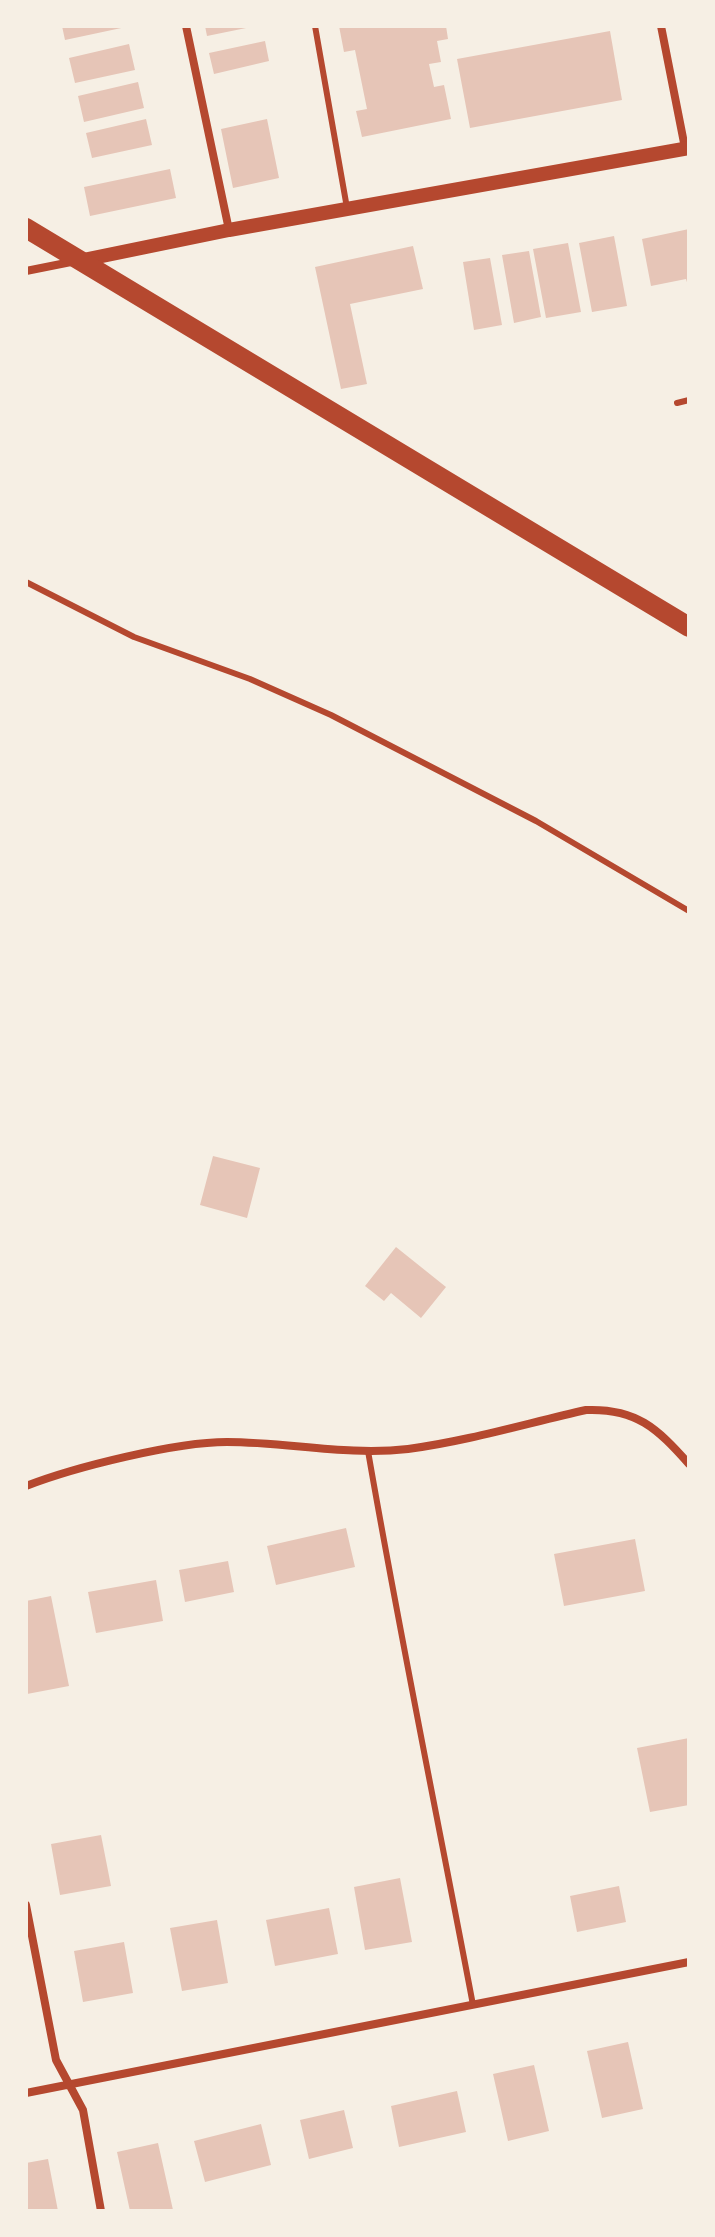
<!DOCTYPE html>
<style>
body{margin:0}
#map{position:relative;width:715px;height:2237px;overflow:hidden;background:#f6efe4;font-family:Helvetica,sans-serif}
canvas{display:block}
.frame{position:absolute;inset:0;border:28px solid #f6efe4;pointer-events:none}
</style>
<div id="map">
<canvas width="715" height="2237"></canvas>
<div class="frame"></div>
</div>
<script>
const ctx = document.querySelector('canvas').getContext('2d');
ctx.lineJoin = 'round';
function paint(path, color) {
  ctx.fillStyle = color;
  ctx.fill(path, 'evenodd');
}
function trace(path, color, width, dash) {
  ctx.strokeStyle = color;
  ctx.lineWidth = width;
  ctx.lineCap = dash ? 'butt' : 'round';
  ctx.setLineDash(dash || []);
  ctx.stroke(path);
}
const building = new Path2D(`
 M 62,26 L 126,26 L 126,27 L 65,40 Z
 M 205,26 L 251,26 L 251,27 L 207,36 Z
 M 339,26 L 446,26 L 448,39 L 437,41 L 441,62 L 429,64 L 434,87 L 444,85 L 451,119 L 362,137 L 356,111 L 367,109 L 355,50 L 344,52 Z
 M 610,31 L 622,100 L 470,128 L 457,59 Z
 M 265,41 L 269,61 L 214,74 L 209,53 Z
 M 129,44 L 135,70 L 75,83 L 69,58 Z
 M 138,82 L 144,108 L 84,122 L 78,96 Z
 M 146,119 L 152,145 L 92,158 L 86,133 Z
 M 267,119 L 279,178 L 233,188 L 221,129 Z
 M 170,169 L 176,198 L 90,216 L 84,187 Z
 M 689,229 L 689,289 L 686,279 L 651,286 L 642,239 Z
 M 614,236 L 627,306 L 592,312 L 579,243 Z
 M 568,243 L 581,312 L 546,318 L 533,249 Z
 M 413,246 L 423,289 L 350,304 L 367,384 L 341,389 L 315,267 Z
 M 529,251 L 541,317 L 514,323 L 502,255 Z
 M 490,258 L 502,325 L 474,330 L 463,262 Z
 M 213,1156 L 260,1168 L 247,1218 L 200,1205 Z
 M 396,1247 L 446,1287 L 421,1318 L 391,1293 L 384,1301 L 365,1286 Z
 M 346,1528 L 355,1567 L 276,1585 L 267,1546 Z
 M 635,1539 L 645,1591 L 564,1606 L 554,1554 Z
 M 228,1561 L 234,1592 L 185,1602 L 179,1570 Z
 M 156,1580 L 163,1621 L 96,1633 L 88,1592 Z
 M 51,1596 L 69,1686 L 27,1694 L 26,1601 Z
 M 689,1738 L 689,1805 L 650,1812 L 637,1748 Z
 M 101,1835 L 111,1886 L 60,1895 L 51,1844 Z
 M 400,1878 L 412,1942 L 365,1950 L 354,1887 Z
 M 619,1886 L 626,1922 L 577,1932 L 570,1896 Z
 M 329,1908 L 338,1954 L 275,1966 L 266,1920 Z
 M 217,1920 L 228,1983 L 182,1991 L 170,1928 Z
 M 124,1942 L 133,1993 L 83,2002 L 74,1951 Z
 M 628,2042 L 643,2109 L 602,2118 L 587,2051 Z
 M 534,2065 L 549,2131 L 508,2141 L 493,2074 Z
 M 457,2091 L 466,2132 L 399,2147 L 391,2106 Z
 M 344,2110 L 353,2148 L 309,2159 L 300,2120 Z
 M 261,2124 L 271,2165 L 205,2182 L 194,2141 Z
 M 158,2143 L 173,2210 L 130,2211 L 117,2152 Z
 M 48,2159 L 58,2211 L 26,2211 L 26,2163 Z`);
const service = new Path2D(`
 M 315,26 L 347,208
 M 677,403 L 689,400
 M 26,582 L 134,637 L 250,679 L 331,715 L 536,821 L 689,911
 M 368,1451 C 400,1636 438,1820 473,2005`);
const minor = new Path2D(`
 M 186,26 L 229,230
 M 661,26 L 685,148
 M 26,271 L 76,261
 M 26,1486 C 75,1467 175,1442 227,1442 C 288,1442 347,1456 408,1449 C 468,1441 528,1423 586,1410 C 636,1408 657,1428 689,1464
 M 26,1905 L 56,2060 L 83,2110 L 101,2211
 M 26,2093 L 689,1962`);
const tertiary = new Path2D(`
 M 83,260 L 229,230 L 689,148`);
const primary = new Path2D(`
 M 26,228 L 689,627`);
paint(building, '#e6c5b7');
trace(service, '#b5482f', 6);
trace(minor, '#b5482f', 8);
trace(tertiary, '#b5482f', 14);
trace(primary, '#b5482f', 20);
</script>
